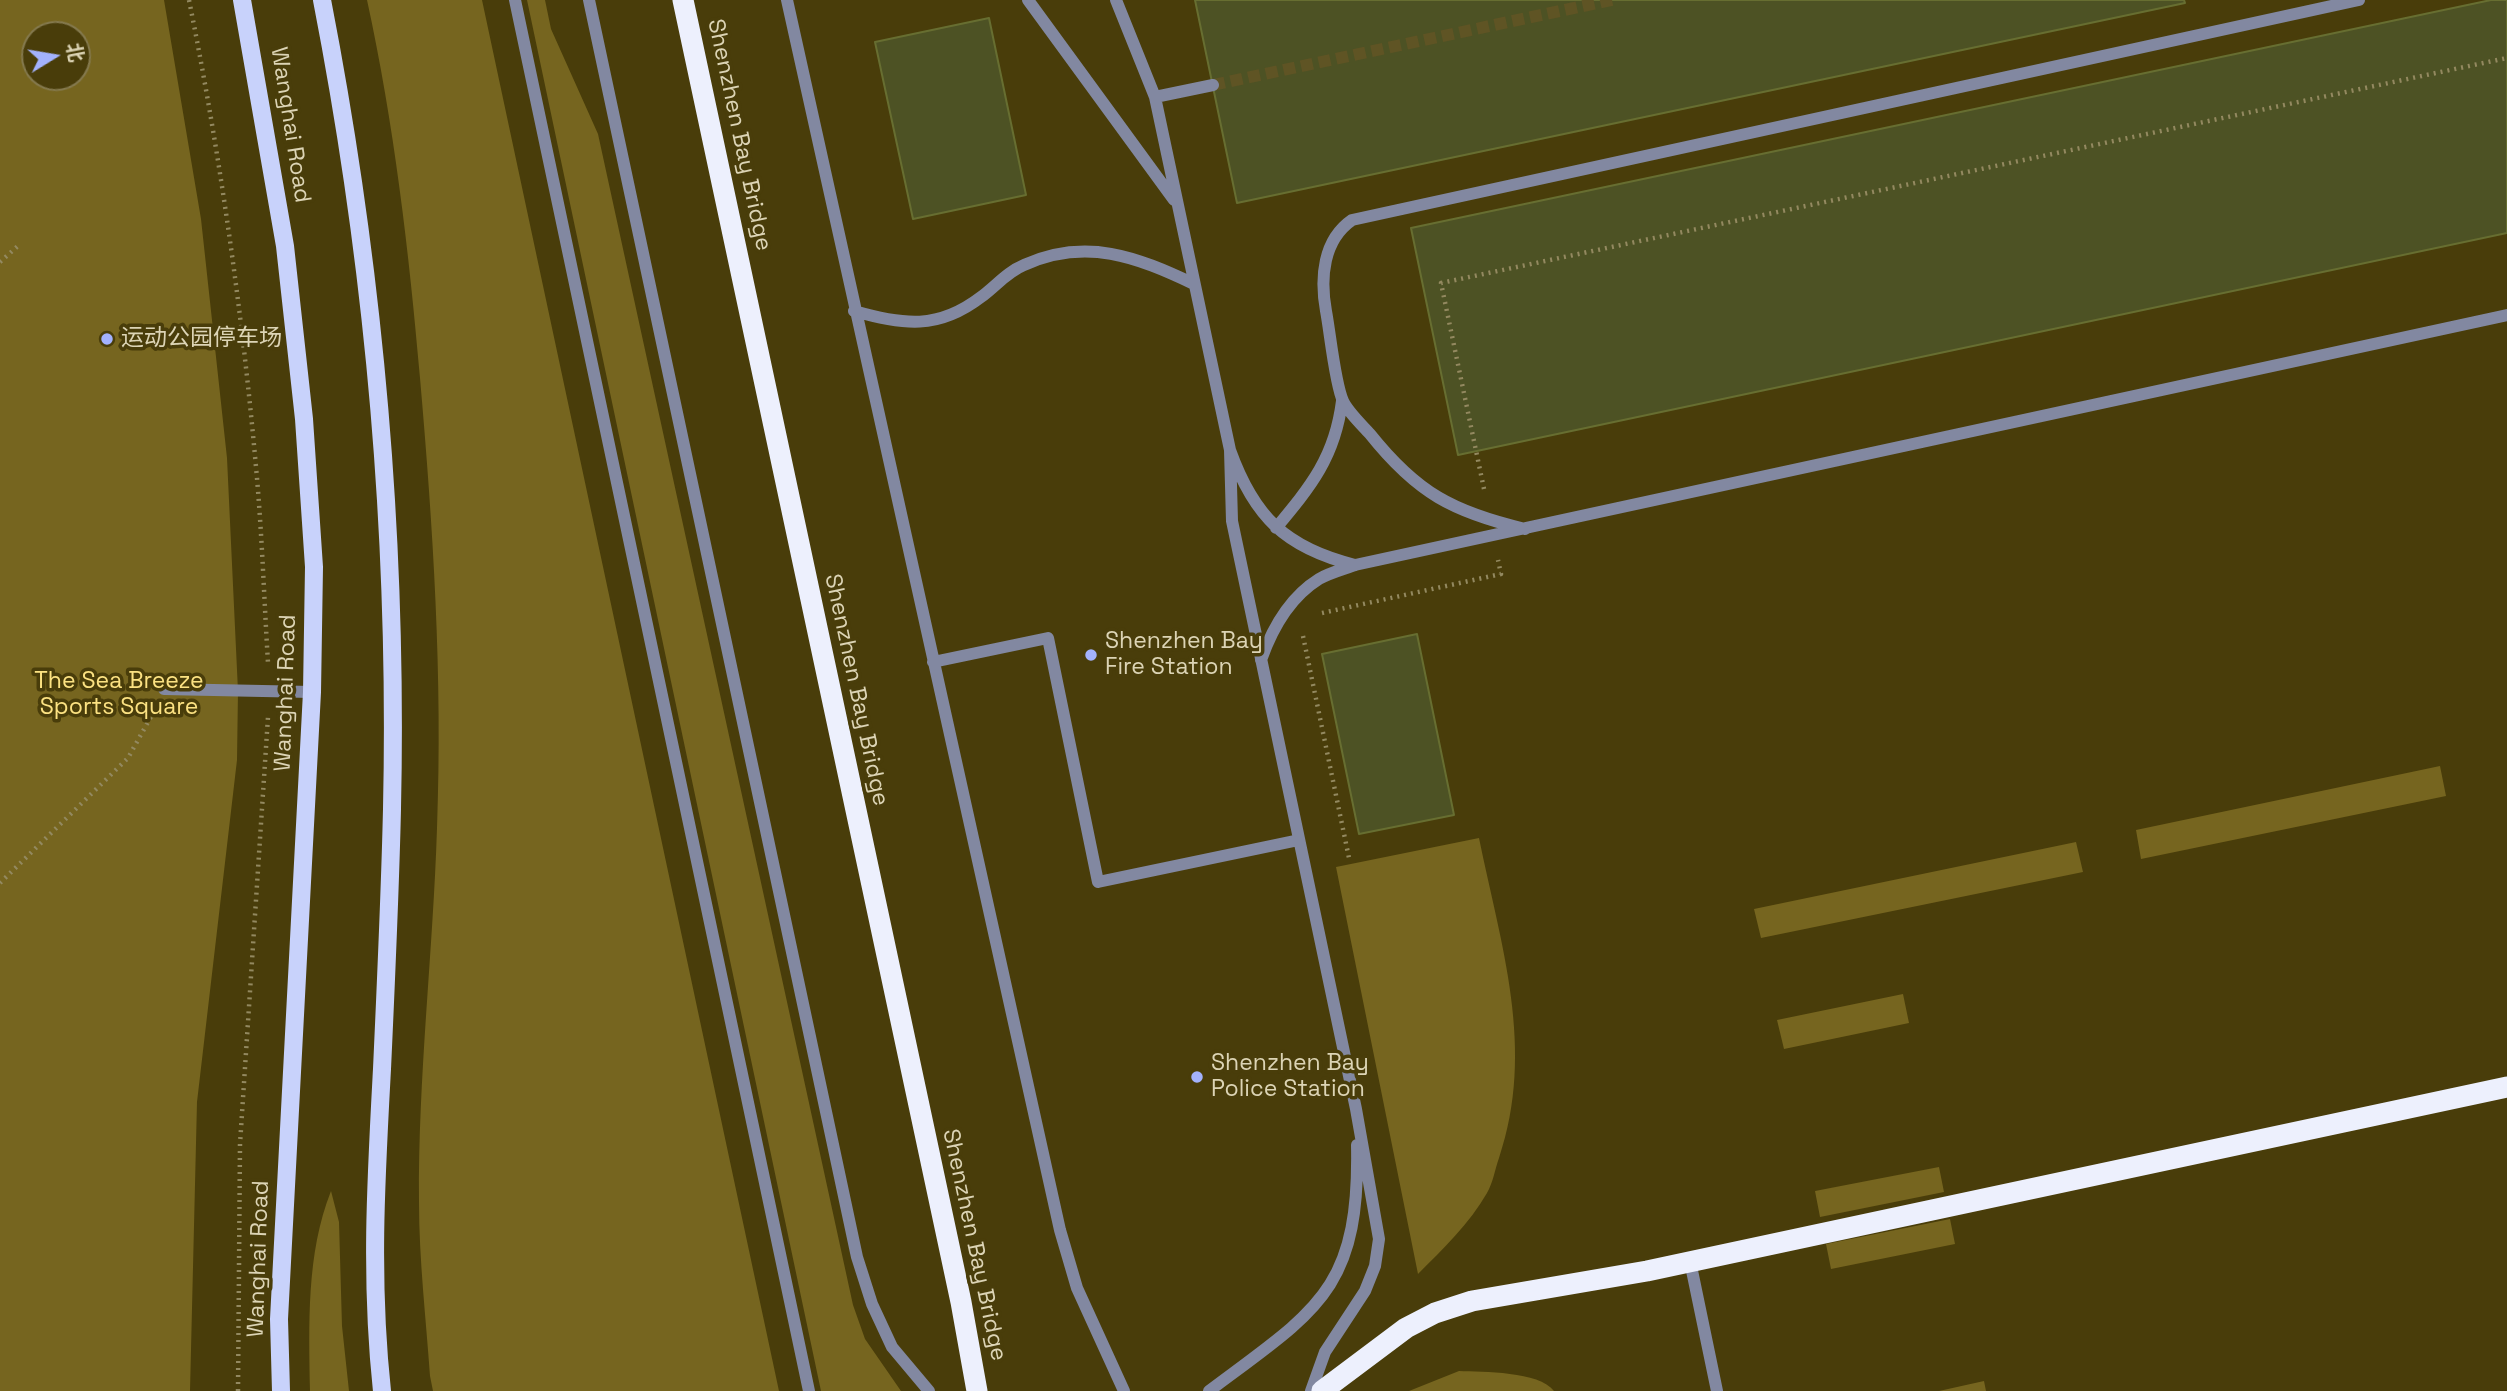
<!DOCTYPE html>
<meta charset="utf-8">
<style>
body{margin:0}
#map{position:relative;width:2507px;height:1391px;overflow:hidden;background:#493d0a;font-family:"Space Grotesk","Noto Sans SC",sans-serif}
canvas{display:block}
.north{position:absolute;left:21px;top:21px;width:70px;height:70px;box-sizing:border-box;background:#493d0a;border:2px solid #84794e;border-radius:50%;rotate:79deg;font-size:19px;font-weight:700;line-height:28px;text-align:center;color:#dcd4b5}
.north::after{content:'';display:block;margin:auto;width:24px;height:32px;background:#a3b2fd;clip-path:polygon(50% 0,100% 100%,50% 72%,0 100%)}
</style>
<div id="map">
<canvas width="2507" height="1391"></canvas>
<div class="north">北</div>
</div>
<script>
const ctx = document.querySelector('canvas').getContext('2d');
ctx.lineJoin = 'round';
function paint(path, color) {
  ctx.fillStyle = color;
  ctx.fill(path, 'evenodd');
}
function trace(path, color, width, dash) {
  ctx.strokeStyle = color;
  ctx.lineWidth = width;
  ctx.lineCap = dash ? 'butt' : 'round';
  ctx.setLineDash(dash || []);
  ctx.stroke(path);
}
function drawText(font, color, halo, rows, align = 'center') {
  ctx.font = font + ' "Space Grotesk","Noto Sans SC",sans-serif';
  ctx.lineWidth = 7;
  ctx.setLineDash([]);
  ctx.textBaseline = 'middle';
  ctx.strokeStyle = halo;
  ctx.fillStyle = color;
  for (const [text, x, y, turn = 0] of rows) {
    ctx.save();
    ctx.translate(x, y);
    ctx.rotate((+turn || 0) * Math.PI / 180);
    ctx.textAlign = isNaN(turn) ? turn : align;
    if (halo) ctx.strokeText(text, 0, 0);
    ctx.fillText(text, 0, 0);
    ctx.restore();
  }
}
const green = new Path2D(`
 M 0,0 L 164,0 L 201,219 L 227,458 L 238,691 L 237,760 L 197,1102 L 190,1391 L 0,1391 ZM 35,35 L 77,35 L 77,77 L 35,77 Z
 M 367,0 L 482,0 L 779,1391 L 433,1391 L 430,1376 C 426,1318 419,1260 419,1202 C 418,1077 433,953 437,828 C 443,678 433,527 420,378 C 409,251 394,124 367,0 Z
 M 527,0 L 545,0 L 551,29 L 598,134 L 853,1305 L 865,1339 L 901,1391 L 821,1391 Z
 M 2440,766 L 2446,796 L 2141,859 L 2136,830 Z
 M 1479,838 C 1501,946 1536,1049 1499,1158 C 1495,1169 1493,1183 1487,1193 C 1470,1223 1442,1250 1418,1274 L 1336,867 Z
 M 2076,842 L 2083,872 L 1761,938 L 1754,909 Z
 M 1903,994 L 1909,1023 L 1784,1049 L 1777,1020 Z
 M 1939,1167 L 1944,1192 L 1820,1217 L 1815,1191 Z
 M 331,1191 L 339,1222 L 342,1326 L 349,1391 L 310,1391 C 309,1325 306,1254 331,1191 Z
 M 1950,1219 L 1955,1244 L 1831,1269 L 1826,1244 Z
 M 1459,1371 C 1483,1372 1539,1371 1554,1391 L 1409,1391 Z
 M 1984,1381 L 1986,1391 L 1939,1391 Z`);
const building = new Path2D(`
 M 1195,0 L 2184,0 L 2185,3 L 1237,203 Z
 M 2491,0 L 2507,0 L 2507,233 L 1458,455 L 1411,228 Z
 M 989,18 L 1026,195 L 913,219 L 875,42 Z
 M 1417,634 L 1454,815 L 1359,834 L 1322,654 Z`);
const minorTunnel = new Path2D(`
 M 1213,85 L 1612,0`);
const path = new Path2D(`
 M 189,0 C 220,154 242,311 256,467 C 262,532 264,598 268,663
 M 0,262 L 19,245
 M 1484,489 L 1441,283 L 2507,58
 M 1322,613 L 1501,574 L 1498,560
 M 1303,636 L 1349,858
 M 0,883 L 128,758 L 153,713
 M 238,1391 L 240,1144 L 268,717`);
const minor = new Path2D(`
 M 515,0 L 809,1391
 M 589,0 L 857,1257 L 872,1304 L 892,1347 L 929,1391
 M 787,0 L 1060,1230 L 1077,1288 L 1124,1391
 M 1028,0 L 1174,200
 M 1116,0 L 1155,97 L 1230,450 C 1254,517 1286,548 1355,565
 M 1155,97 L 1213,85
 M 854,311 C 903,325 938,330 981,297 C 996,286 1007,272 1024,265 C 1086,237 1137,257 1194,284
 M 1230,450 L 1232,521 L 1356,1109 L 1379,1239 L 1375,1266 L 1365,1291 L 1325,1352 L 1311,1391
 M 1276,528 C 1311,486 1335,457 1342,401
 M 1525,529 C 1453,512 1417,493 1370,434 C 1361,424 1348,412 1343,401 C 1335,384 1330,332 1326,311 C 1320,278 1323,240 1352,220 L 2359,0
 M 1261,660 C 1272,629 1290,597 1319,579 C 1329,573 1344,569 1355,565 L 2507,315
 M 933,662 L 1048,638 L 1098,882 L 1299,840
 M 164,689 L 312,692
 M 1690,1261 L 1717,1391
 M 1209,1391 C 1317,1310 1360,1291 1357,1145`);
const major = new Path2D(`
 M 242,0 L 285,246 L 304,419 L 314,567 L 312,692 L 279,1319 L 281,1391
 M 322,0 C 374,267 398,537 392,809 C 390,896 386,982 382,1069 C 376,1179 370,1280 382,1391`);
const highway = new Path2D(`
 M 683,0 L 961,1302 L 977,1391
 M 1322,1391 L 1406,1328 L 1435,1313 L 1472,1301 L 1647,1271 L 2507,1087`);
const markers = [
 [107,339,7,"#a3b2fd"],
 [1091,655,7,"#a3b2fd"],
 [1197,1077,7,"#a3b2fd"]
];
const streetNames = [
 ["Wanghai Road",290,125,81],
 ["Shenzhen Bay Bridge",739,135,78],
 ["Shenzhen Bay Bridge",856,690,78],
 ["Wanghai Road",286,693,-88],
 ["Shenzhen Bay Bridge",974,1245,78],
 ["Wanghai Road",259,1259,-88]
];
const poiNames = [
 ["运动公园停车场",121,339],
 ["Shenzhen Bay",1105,642],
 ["Fire Station",1105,668],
 ["Shenzhen Bay",1211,1064],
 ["Police Station",1211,1090]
];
const parkNames = [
 ["The Sea Breeze",119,682],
 ["Sports Square",119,708]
];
paint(green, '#76651f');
paint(building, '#4d5224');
trace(building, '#676e31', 2);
trace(minorTunnel, '#5f5424', 12, [12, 6]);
trace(path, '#938960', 4.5, [2, 5]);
trace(minor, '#8288a1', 12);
trace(major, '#c8d2fb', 18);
trace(highway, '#edf0fd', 21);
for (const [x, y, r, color] of markers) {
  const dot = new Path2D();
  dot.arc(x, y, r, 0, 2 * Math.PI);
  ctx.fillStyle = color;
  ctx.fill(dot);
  trace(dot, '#493d0a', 2.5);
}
drawText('23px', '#dcd4b5', '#493d0a', streetNames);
drawText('23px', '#dcd4b5', '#493d0a', poiNames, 'left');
drawText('23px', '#fce282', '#493d0a', parkNames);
</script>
